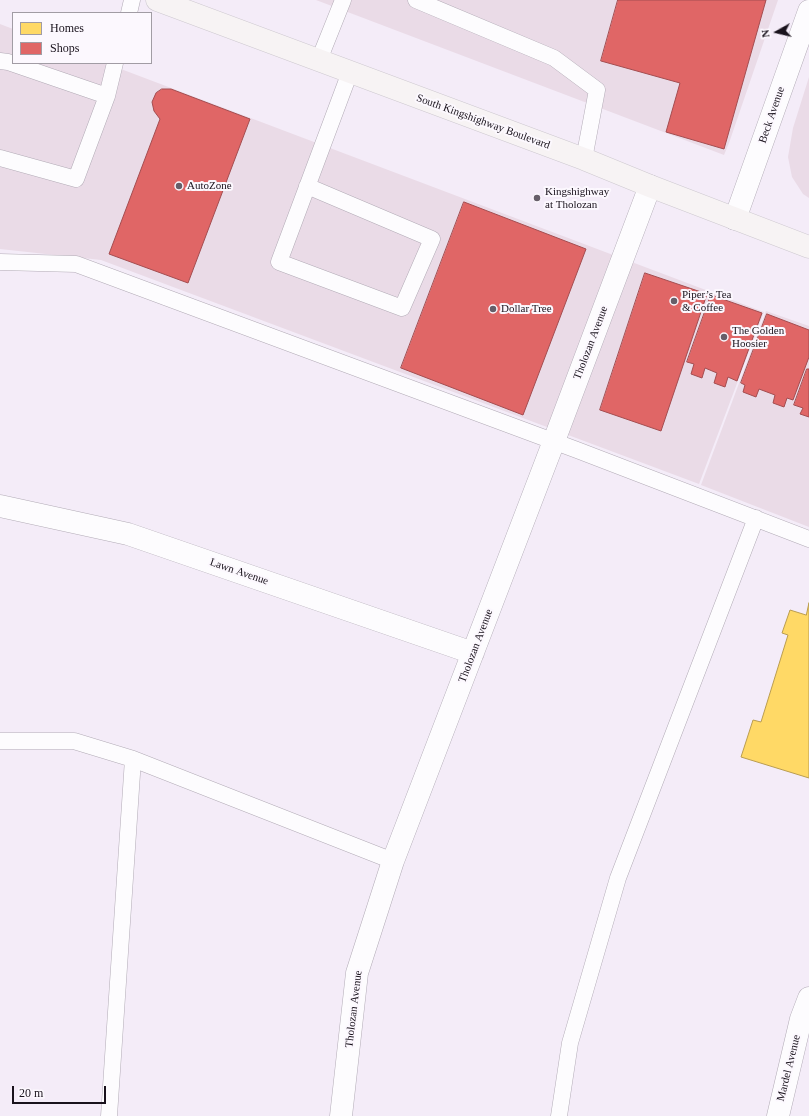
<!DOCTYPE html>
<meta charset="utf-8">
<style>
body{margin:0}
#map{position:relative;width:809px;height:1116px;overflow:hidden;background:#f4ecf8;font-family:Georgia,serif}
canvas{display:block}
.legend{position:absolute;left:12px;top:12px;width:140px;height:52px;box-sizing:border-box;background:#fcf8fe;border:1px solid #a19ca4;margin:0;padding:5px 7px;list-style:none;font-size:12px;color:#19121c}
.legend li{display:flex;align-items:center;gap:8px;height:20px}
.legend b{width:20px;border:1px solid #a19ca4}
.north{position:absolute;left:757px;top:12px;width:40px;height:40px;-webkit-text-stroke:3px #fcf8fe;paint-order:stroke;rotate:262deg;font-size:11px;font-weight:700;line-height:16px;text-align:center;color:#19121c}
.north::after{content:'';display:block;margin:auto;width:14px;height:18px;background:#19121c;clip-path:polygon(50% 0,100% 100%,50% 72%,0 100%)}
.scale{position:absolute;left:12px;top:1086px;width:94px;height:18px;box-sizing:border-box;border:2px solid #19121c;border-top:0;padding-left:5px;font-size:12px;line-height:14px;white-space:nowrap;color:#19121c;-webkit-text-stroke:3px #fcf8fe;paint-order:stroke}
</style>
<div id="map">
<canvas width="809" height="1116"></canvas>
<ul class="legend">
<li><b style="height:11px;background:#ffd966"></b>Homes</li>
<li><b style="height:11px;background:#e06666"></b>Shops</li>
</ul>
<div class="north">N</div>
<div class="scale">20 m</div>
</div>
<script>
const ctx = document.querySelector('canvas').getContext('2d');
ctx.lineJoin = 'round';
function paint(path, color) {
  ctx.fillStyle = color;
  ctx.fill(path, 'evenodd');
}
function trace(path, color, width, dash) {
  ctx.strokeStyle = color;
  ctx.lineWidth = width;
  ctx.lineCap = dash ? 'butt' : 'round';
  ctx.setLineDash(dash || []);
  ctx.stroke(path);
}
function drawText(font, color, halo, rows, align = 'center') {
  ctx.font = font + ' Georgia,serif';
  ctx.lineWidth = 4;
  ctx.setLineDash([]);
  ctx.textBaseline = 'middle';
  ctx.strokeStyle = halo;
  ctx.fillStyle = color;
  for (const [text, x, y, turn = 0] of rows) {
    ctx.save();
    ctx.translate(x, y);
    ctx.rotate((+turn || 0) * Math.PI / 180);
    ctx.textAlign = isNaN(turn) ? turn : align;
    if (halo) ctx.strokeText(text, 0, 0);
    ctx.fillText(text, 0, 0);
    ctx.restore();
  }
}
const commercial = new Path2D(`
 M 316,0 L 778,0 L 729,143 L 724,155 Z
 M 0,24 L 13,29 L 13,63 L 105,63 L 764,312 L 699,484 L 101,260 L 0,249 Z
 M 809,77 L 809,198 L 803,194 L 792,177 L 788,157 L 793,128 Z
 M 766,311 L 809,326 L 809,527 L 701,485 Z`);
const homes = new Path2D(`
 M 809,603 L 809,778 L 741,757 L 753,720 L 761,722 L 788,635 L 782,633 L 790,610 L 806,615 Z`);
const shops = new Path2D(`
 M 618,0 L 766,0 L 724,149 L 666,132 L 680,83 L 601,61 Z
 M 162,89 L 171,89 L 250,119 L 188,283 L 109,254 L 160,119 L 154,111 L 152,102 L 156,93 Z
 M 464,202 L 586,249 L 523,415 L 401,368 Z
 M 645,273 L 707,294 L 661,431 L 600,410 Z
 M 711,295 L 762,313 L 737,381 L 728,377 L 725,387 L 714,383 L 717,373 L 705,368 L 702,378 L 691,374 L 694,364 L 687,362 Z
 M 767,314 L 809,330 L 809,357 L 793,400 L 787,398 L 784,407 L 773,403 L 775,395 L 759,389 L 756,397 L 743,392 L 745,385 L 741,383 Z
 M 807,369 L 809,369 L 809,417 L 800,414 L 803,408 L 794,405 Z`);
const lane = new Path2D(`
 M 416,0 L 554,58 L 597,90 L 584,159
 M 129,13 L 132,0
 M 319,60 L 343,0
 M 0,61 L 8,62 L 107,96
 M 0,158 L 76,179 L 107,96 L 115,63
 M 307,186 L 432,239 L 402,308 L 279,262 L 350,72
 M 0,262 L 76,264 L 577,450 L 809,539
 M 0,741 L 74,741 L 133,759 L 393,861
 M 109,1116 L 133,759
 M 559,1116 L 570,1043 L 618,878 L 756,518`);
const street = new Path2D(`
 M 735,219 L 809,11
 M 0,506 L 128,534 L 473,653
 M 341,1116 L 357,973 L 393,861 L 554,441 L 650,186
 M 778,1116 L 801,1019 L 809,998`);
const primary = new Path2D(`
 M 157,0 L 584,159 L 650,186 L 809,247`);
const markers = [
 [179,186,4,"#665e69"],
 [537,198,4,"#665e69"],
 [674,301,4,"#665e69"],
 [493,309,4,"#665e69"],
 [724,337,4,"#665e69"]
];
const streetNames = [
 ["Beck Avenue",772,115,-71],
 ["South Kingshighway Boulevard",483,122,20],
 ["Tholozan Avenue",591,343,-69],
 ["Lawn Avenue",239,572,19],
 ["Tholozan Avenue",476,646,-69],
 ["Tholozan Avenue",354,1009,-83],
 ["Mardel Avenue",789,1068,-76]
];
const poiNames = [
 ["AutoZone",187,186],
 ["Kingshighway",545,192],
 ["at Tholozan",545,205],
 ["Piper’s Tea",682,295],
 ["& Coffee",682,308],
 ["Dollar Tree",501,309],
 ["The Golden",732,331],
 ["Hoosier",732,344]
];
paint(commercial, '#eadbe7');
paint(homes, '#ffd966');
trace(homes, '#ba9d50', 1);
paint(shops, '#e06666');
trace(shops, '#a44d50', 1);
trace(lane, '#b2abb6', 17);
trace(street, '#b2abb6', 23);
trace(primary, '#cdc8cf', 23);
trace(lane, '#fdfcfe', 16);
trace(street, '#fdfcfe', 22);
trace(primary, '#f7f3f4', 22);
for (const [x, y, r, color] of markers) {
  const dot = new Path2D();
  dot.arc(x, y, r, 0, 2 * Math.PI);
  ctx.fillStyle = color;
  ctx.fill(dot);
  trace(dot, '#fcf8fe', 1.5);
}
drawText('11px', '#19121c', '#fcf8fe', streetNames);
drawText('11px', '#19121c', '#fcf8fe', poiNames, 'left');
</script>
